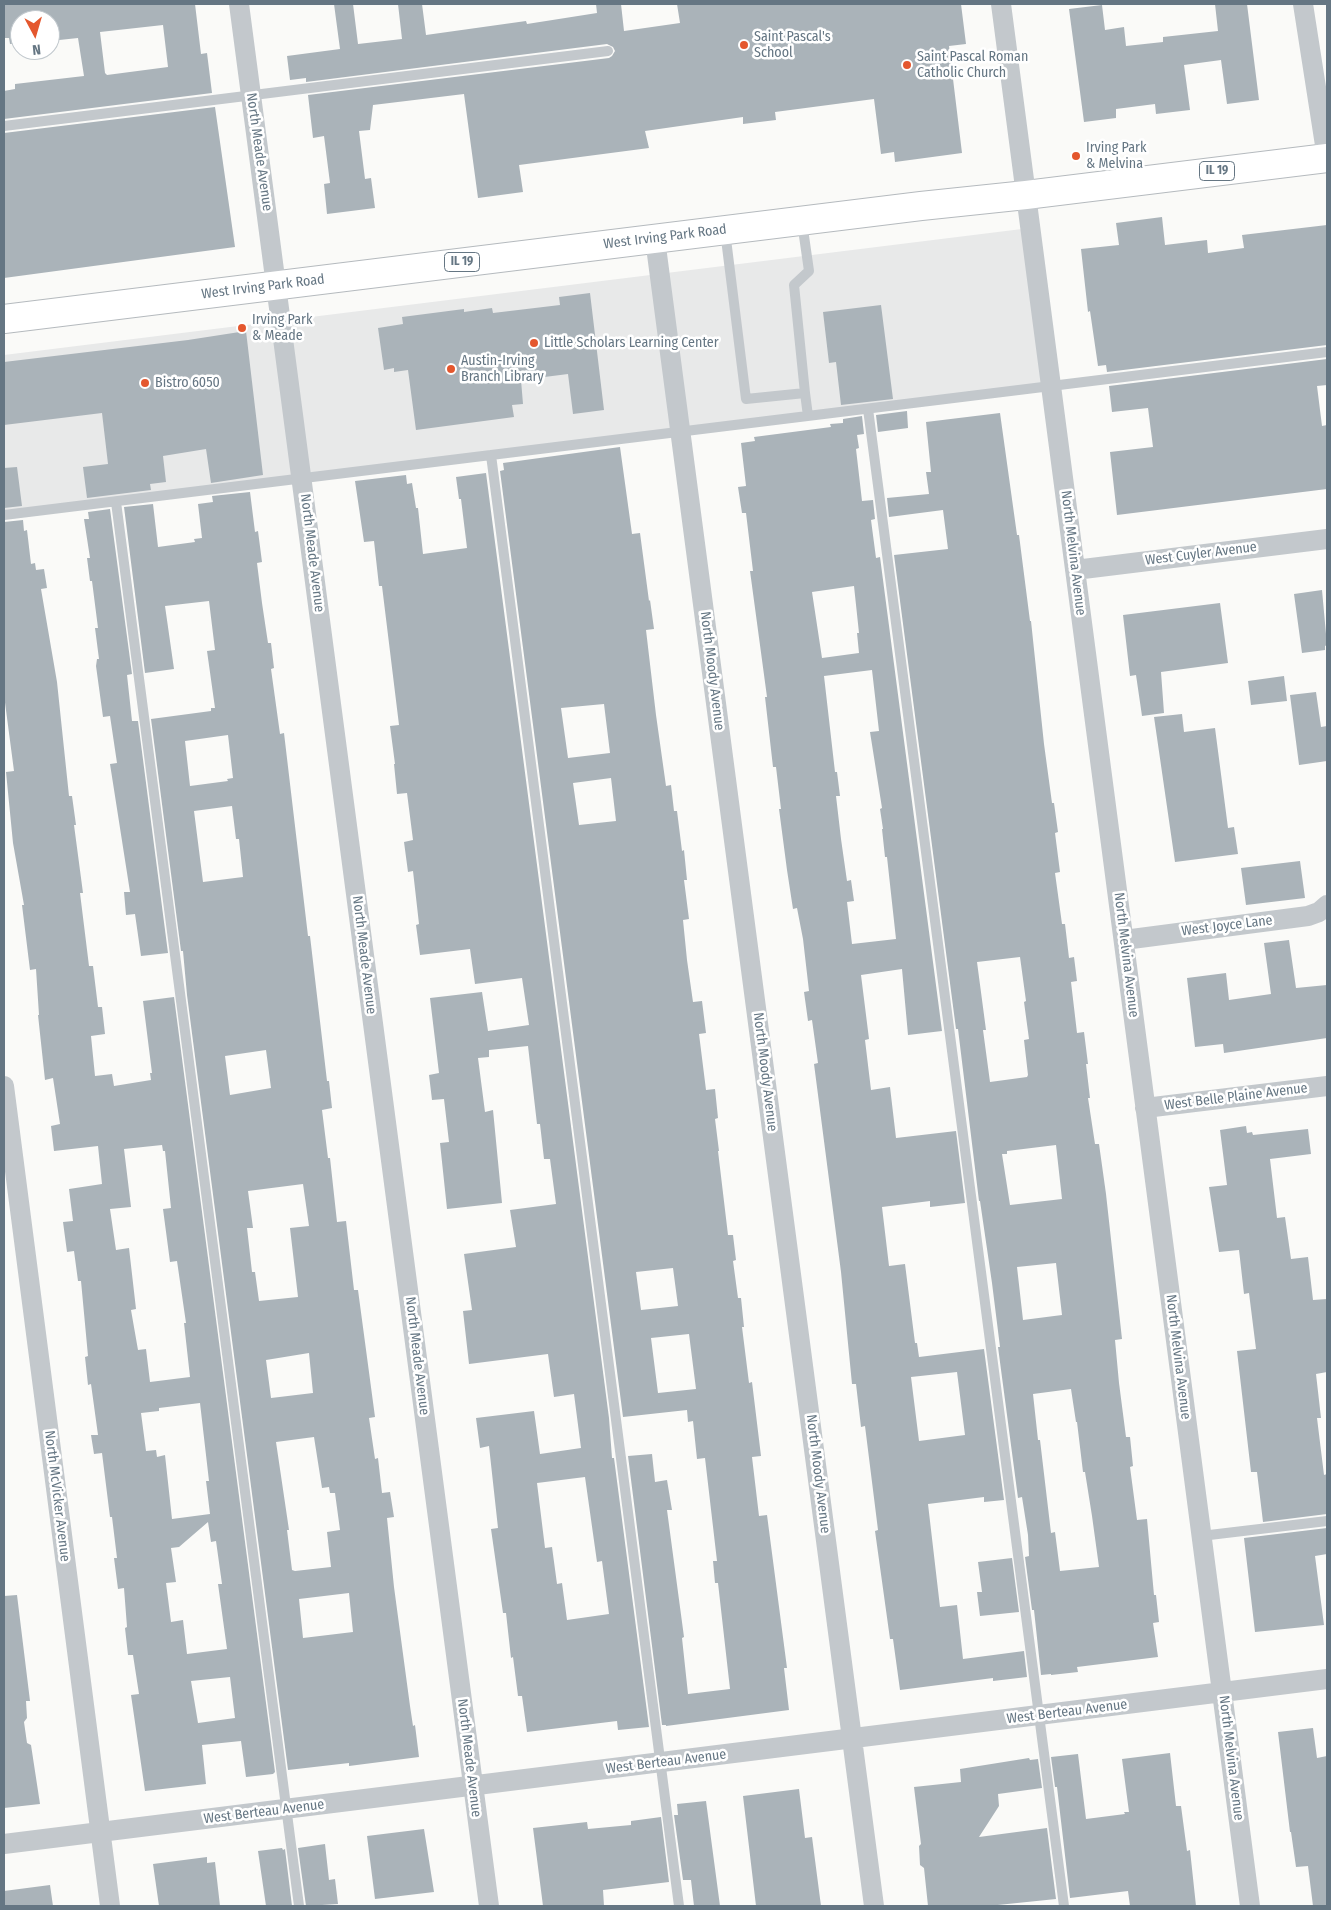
<!DOCTYPE html>
<style>
body{margin:0}
#map{position:relative;width:1331px;height:1910px;overflow:hidden;background:#fafaf8;font-family:"Fira Sans Condensed",sans-serif}
canvas{display:block}
.frame{position:absolute;inset:0;border:5px solid #657683;pointer-events:none}
.north{position:absolute;left:10px;top:10px;width:50px;height:50px;box-sizing:border-box;background:#fff;border:1px solid #c1c8cd;border-radius:50%;rotate:174deg;font-size:14px;font-weight:700;line-height:20px;text-align:center;color:#657683}
.north::after{content:'';display:block;margin:auto;width:18px;height:22px;background:#e4572e;clip-path:polygon(50% 0,100% 100%,50% 72%,0 100%)}
</style>
<div id="map">
<canvas width="1331" height="1910"></canvas>
<div class="frame"></div>
<div class="north">N</div>
</div>
<script>
const ctx = document.querySelector('canvas').getContext('2d');
ctx.lineJoin = 'round';
function paint(path, color) {
  ctx.fillStyle = color;
  ctx.fill(path, 'evenodd');
}
function trace(path, color, width, dash) {
  ctx.strokeStyle = color;
  ctx.lineWidth = width;
  ctx.lineCap = dash ? 'butt' : 'round';
  ctx.setLineDash(dash || []);
  ctx.stroke(path);
}
function drawText(font, color, halo, rows, align = 'center') {
  ctx.font = font + ' "Fira Sans Condensed",sans-serif';
  ctx.lineWidth = 5;
  ctx.setLineDash([]);
  ctx.textBaseline = 'middle';
  ctx.strokeStyle = halo;
  ctx.fillStyle = color;
  for (const [text, x, y, turn = 0] of rows) {
    ctx.save();
    ctx.translate(x, y);
    ctx.rotate((+turn || 0) * Math.PI / 180);
    ctx.textAlign = isNaN(turn) ? turn : align;
    if (halo) ctx.strokeText(text, 0, 0);
    ctx.fillText(text, 0, 0);
    ctx.restore();
  }
}
const built = new Path2D(`
 M 1030,228 L 1049,384 L 4,513 L 4,355 Z`);
const building = new Path2D(`
 M 4,4 L 195,4 L 201,54 L 207,53 L 212,93 L 4,119 L 4,91 L 15,89 L 15,84 L 84,76 L 78,38 L 50,41 L 50,20 L 20,20 L 20,43 L 10,44 L 9,38 L 4,38 ZM 163,25 L 168,67 L 107,75 L 105,73 L 100,32 Z
 M 334,4 L 353,4 L 358,44 L 402,39 L 398,4 L 422,4 L 426,35 L 526,21 L 527,24 L 597,13 L 596,4 L 621,4 L 624,31 L 680,23 L 677,4 L 961,4 L 966,44 L 949,46 L 962,153 L 895,162 L 894,152 L 881,154 L 874,99 L 775,112 L 776,120 L 743,124 L 743,117 L 645,131 L 649,148 L 519,165 L 523,192 L 478,198 L 464,94 L 373,105 L 370,130 L 359,131 L 365,179 L 371,178 L 375,208 L 327,214 L 324,184 L 330,183 L 324,136 L 313,138 L 308,95 L 609,58 L 612,56 L 615,51 L 613,47 L 607,44 L 306,82 L 306,78 L 290,80 L 287,56 L 340,49 Z
 M 1215,4 L 1247,4 L 1259,100 L 1227,104 L 1221,60 L 1184,65 L 1190,110 L 1156,114 L 1155,104 L 1116,109 L 1116,118 L 1084,122 L 1069,9 L 1102,5 L 1105,30 L 1124,27 L 1126,46 L 1163,42 L 1163,37 L 1218,31 Z
 M 215,107 L 235,247 L 4,278 L 4,133 Z
 M 1162,217 L 1165,245 L 1207,240 L 1208,253 L 1244,248 L 1242,235 L 1327,225 L 1327,345 L 1107,372 L 1106,365 L 1098,366 L 1090,311 L 1088,312 L 1081,249 L 1119,245 L 1116,223 Z
 M 590,293 L 604,410 L 573,414 L 568,374 L 521,380 L 523,404 L 512,405 L 514,417 L 416,430 L 408,370 L 394,372 L 394,368 L 384,370 L 378,328 L 403,324 L 402,317 L 464,309 L 464,312 L 492,308 L 493,313 L 560,305 L 559,297 Z
 M 881,305 L 893,399 L 841,405 L 836,362 L 829,363 L 823,312 Z
 M 246,331 L 263,475 L 211,483 L 206,449 L 163,456 L 166,482 L 150,484 L 151,490 L 87,498 L 83,467 L 108,464 L 102,413 L 4,425 L 4,362 L 188,340 Z
 M 1327,359 L 1327,385 L 1317,386 L 1322,426 L 1327,425 L 1327,489 L 1117,515 L 1110,452 L 1153,447 L 1148,408 L 1112,412 L 1109,386 Z
 M 907,411 L 908,428 L 878,432 L 876,415 Z
 M 1000,413 L 1017,535 L 1019,535 L 1030,621 L 1031,621 L 1044,744 L 1052,803 L 1054,803 L 1058,832 L 1055,833 L 1060,872 L 1055,873 L 1062,924 L 1065,924 L 1069,958 L 1074,957 L 1077,981 L 1071,982 L 1077,1033 L 1084,1032 L 1088,1064 L 1086,1064 L 1090,1098 L 1088,1098 L 1095,1144 L 1099,1144 L 1106,1194 L 1122,1339 L 1115,1340 L 1119,1383 L 1126,1437 L 1130,1437 L 1133,1466 L 1130,1467 L 1137,1520 L 1147,1519 L 1154,1595 L 1156,1595 L 1159,1622 L 1153,1623 L 1158,1657 L 1077,1667 L 1078,1672 L 1051,1675 L 1051,1674 L 1041,1675 L 1034,1610 L 1032,1610 L 1025,1557 L 1029,1556 L 1028,1535 L 1022,1497 L 1018,1498 L 998,1347 L 1000,1347 L 992,1283 L 980,1201 L 979,1201 L 958,1029 L 956,1029 L 894,555 L 948,549 L 943,510 L 889,517 L 887,498 L 929,494 L 926,472 L 931,472 L 926,422 ZM 1020,957 L 1026,1001 L 1024,1002 L 1029,1039 L 1024,1040 L 1028,1075 L 1027,1077 L 990,1082 L 983,1030 L 986,1030 L 977,962 ZM 1056,1145 L 1062,1199 L 1010,1205 L 1002,1154 L 1007,1154 L 1007,1151 ZM 1056,1263 L 1062,1315 L 1023,1320 L 1017,1267 ZM 1071,1389 L 1076,1422 L 1077,1422 L 1083,1472 L 1085,1472 L 1092,1516 L 1099,1567 L 1060,1571 L 1055,1532 L 1051,1533 L 1040,1440 L 1038,1440 L 1033,1394 Z
 M 862,416 L 864,434 L 857,435 L 859,448 L 856,449 L 862,501 L 873,500 L 875,519 L 871,520 L 876,558 L 880,557 L 942,1031 L 908,1035 L 902,969 L 861,975 L 869,1039 L 865,1040 L 871,1090 L 890,1087 L 896,1138 L 956,1131 L 965,1203 L 930,1207 L 930,1201 L 882,1207 L 889,1266 L 905,1264 L 915,1343 L 917,1343 L 919,1357 L 984,1349 L 1004,1500 L 984,1502 L 984,1497 L 928,1504 L 940,1607 L 957,1605 L 963,1659 L 1024,1651 L 1027,1677 L 993,1681 L 993,1678 L 900,1690 L 893,1639 L 890,1639 L 875,1531 L 878,1530 L 865,1426 L 861,1427 L 856,1384 L 852,1384 L 841,1272 L 814,1064 L 818,1063 L 812,1020 L 808,1021 L 804,992 L 809,991 L 803,939 L 797,908 L 793,909 L 787,870 L 779,809 L 781,809 L 776,767 L 773,767 L 765,697 L 767,697 L 750,571 L 753,571 L 746,513 L 742,513 L 738,487 L 746,486 L 741,443 L 755,441 L 754,437 L 831,427 L 830,424 L 843,423 L 843,419 ZM 854,586 L 859,633 L 857,633 L 859,653 L 822,658 L 812,592 ZM 872,670 L 879,731 L 870,732 L 882,808 L 880,809 L 883,829 L 882,829 L 885,857 L 887,857 L 896,939 L 852,944 L 847,902 L 854,901 L 851,880 L 847,881 L 841,839 L 836,796 L 840,796 L 837,772 L 835,772 L 824,676 ZM 957,1372 L 965,1435 L 919,1441 L 911,1377 Z
 M 620,447 L 632,534 L 640,533 L 649,601 L 650,600 L 654,629 L 646,630 L 656,715 L 666,786 L 671,785 L 674,811 L 677,811 L 682,851 L 684,850 L 687,880 L 684,880 L 689,919 L 683,920 L 687,960 L 693,1002 L 702,1001 L 706,1033 L 699,1034 L 706,1090 L 715,1089 L 718,1118 L 715,1119 L 719,1151 L 718,1151 L 728,1235 L 733,1235 L 736,1260 L 733,1261 L 738,1298 L 741,1298 L 744,1327 L 742,1327 L 749,1383 L 752,1382 L 761,1456 L 752,1457 L 759,1516 L 767,1515 L 787,1668 L 784,1668 L 789,1710 L 666,1726 L 666,1725 L 662,1725 L 628,1456 L 652,1454 L 655,1482 L 667,1480 L 672,1510 L 667,1510 L 684,1637 L 682,1638 L 688,1694 L 730,1689 L 718,1583 L 715,1583 L 713,1561 L 717,1561 L 705,1458 L 697,1459 L 693,1421 L 688,1422 L 687,1410 L 623,1417 L 500,471 L 504,470 L 503,463 ZM 604,704 L 610,753 L 568,758 L 561,708 ZM 611,778 L 616,821 L 579,825 L 573,783 ZM 673,1268 L 678,1306 L 641,1310 L 636,1272 ZM 689,1334 L 696,1389 L 658,1393 L 651,1338 Z
 M 17,467 L 22,506 L 4,508 L 4,468 Z
 M 486,473 L 609,1418 L 612,1458 L 614,1458 L 649,1727 L 618,1730 L 617,1721 L 527,1732 L 522,1696 L 518,1696 L 513,1657 L 511,1658 L 506,1613 L 503,1613 L 491,1529 L 498,1528 L 489,1446 L 480,1448 L 476,1418 L 534,1411 L 540,1454 L 581,1448 L 574,1394 L 554,1397 L 548,1354 L 469,1364 L 463,1311 L 472,1310 L 464,1254 L 516,1247 L 510,1210 L 556,1204 L 550,1159 L 544,1159 L 540,1124 L 537,1124 L 528,1046 L 489,1050 L 489,1057 L 478,1058 L 485,1112 L 493,1110 L 502,1203 L 447,1209 L 440,1143 L 449,1142 L 444,1099 L 432,1100 L 429,1075 L 439,1073 L 430,998 L 482,992 L 488,1031 L 529,1025 L 522,978 L 475,984 L 470,949 L 420,955 L 416,925 L 419,924 L 413,871 L 408,872 L 404,842 L 413,840 L 407,793 L 397,794 L 394,764 L 395,764 L 390,726 L 399,725 L 382,586 L 379,586 L 374,541 L 364,542 L 355,481 L 406,475 L 407,484 L 412,483 L 416,508 L 418,508 L 423,554 L 467,548 L 461,499 L 459,499 L 456,477 ZM 585,1477 L 597,1562 L 602,1561 L 609,1614 L 567,1620 L 562,1583 L 557,1584 L 552,1547 L 545,1548 L 537,1483 Z
 M 250,492 L 255,532 L 258,531 L 262,562 L 257,563 L 262,603 L 268,643 L 271,643 L 274,668 L 271,669 L 280,734 L 284,733 L 308,936 L 310,936 L 327,1081 L 329,1081 L 332,1108 L 322,1110 L 328,1158 L 330,1158 L 337,1222 L 346,1221 L 354,1290 L 358,1290 L 375,1417 L 369,1418 L 375,1459 L 378,1458 L 382,1493 L 390,1492 L 394,1517 L 387,1518 L 394,1587 L 410,1706 L 413,1726 L 415,1725 L 419,1757 L 349,1766 L 349,1763 L 288,1770 L 187,995 L 183,951 L 181,951 L 151,719 L 211,711 L 211,708 L 215,708 L 207,651 L 215,650 L 209,601 L 165,606 L 174,669 L 145,673 L 124,507 L 153,504 L 158,547 L 195,542 L 194,539 L 202,538 L 198,504 L 213,502 L 212,496 ZM 228,735 L 233,778 L 227,779 L 228,781 L 190,786 L 185,741 ZM 232,806 L 236,839 L 239,839 L 243,877 L 203,882 L 194,811 ZM 266,1050 L 271,1088 L 230,1095 L 225,1056 ZM 303,1184 L 309,1226 L 290,1228 L 298,1297 L 259,1301 L 255,1272 L 252,1272 L 247,1228 L 253,1228 L 248,1191 ZM 309,1353 L 313,1393 L 271,1398 L 266,1360 ZM 314,1437 L 322,1488 L 329,1487 L 330,1493 L 335,1493 L 340,1530 L 327,1532 L 331,1567 L 295,1571 L 292,1570 L 287,1530 L 289,1530 L 276,1442 ZM 349,1593 L 353,1632 L 303,1638 L 299,1599 Z
 M 110,509 L 132,674 L 127,675 L 132,721 L 138,721 L 168,953 L 141,956 L 135,914 L 126,915 L 124,892 L 130,892 L 110,764 L 117,763 L 110,716 L 103,717 L 96,666 L 97,659 L 99,659 L 95,628 L 98,628 L 92,581 L 90,581 L 87,558 L 90,558 L 84,519 L 89,519 L 88,512 Z
 M 23,520 L 24,531 L 27,530 L 31,564 L 35,563 L 36,570 L 44,569 L 47,588 L 41,589 L 57,682 L 69,796 L 72,796 L 76,825 L 74,825 L 83,893 L 80,893 L 89,966 L 93,966 L 98,1007 L 102,1007 L 105,1034 L 91,1036 L 95,1076 L 112,1074 L 114,1086 L 151,1080 L 150,1073 L 152,1073 L 143,1001 L 174,997 L 275,1772 L 273,1774 L 246,1777 L 241,1741 L 202,1745 L 206,1784 L 145,1791 L 131,1695 L 139,1694 L 133,1655 L 128,1655 L 125,1628 L 127,1627 L 124,1588 L 118,1589 L 114,1558 L 117,1558 L 112,1517 L 110,1517 L 102,1453 L 94,1454 L 91,1435 L 98,1435 L 91,1384 L 88,1385 L 85,1357 L 88,1356 L 81,1281 L 78,1281 L 74,1251 L 67,1252 L 63,1222 L 73,1221 L 69,1189 L 102,1184 L 98,1146 L 54,1151 L 51,1126 L 60,1124 L 53,1078 L 45,1080 L 38,1015 L 39,1015 L 36,969 L 30,970 L 22,905 L 24,905 L 13,843 L 6,772 L 14,771 L 4,695 L 4,522 ZM 162,1145 L 163,1151 L 165,1151 L 171,1208 L 163,1209 L 170,1262 L 177,1261 L 186,1323 L 184,1323 L 190,1377 L 150,1382 L 146,1349 L 138,1350 L 131,1310 L 136,1309 L 129,1248 L 116,1250 L 110,1209 L 131,1207 L 124,1149 ZM 200,1403 L 209,1481 L 206,1481 L 210,1514 L 172,1519 L 165,1455 L 157,1457 L 156,1450 L 146,1451 L 141,1413 L 159,1411 L 159,1408 ZM 208,1522 L 211,1542 L 216,1541 L 222,1584 L 218,1584 L 227,1649 L 187,1654 L 183,1620 L 171,1622 L 166,1583 L 176,1582 L 171,1548 L 179,1547 ZM 230,1677 L 235,1718 L 198,1723 L 191,1681 Z
 M 1322,590 L 1327,645 L 1325,646 L 1325,650 L 1302,653 L 1294,594 Z
 M 1220,603 L 1228,663 L 1161,672 L 1164,713 L 1142,716 L 1136,675 L 1130,676 L 1123,615 Z
 M 1284,676 L 1287,701 L 1251,705 L 1248,681 Z
 M 1316,692 L 1321,727 L 1327,726 L 1327,761 L 1299,765 L 1290,695 Z
 M 1182,714 L 1184,732 L 1215,728 L 1228,828 L 1234,827 L 1238,854 L 1175,862 L 1154,717 Z
 M 1300,861 L 1305,898 L 1246,905 L 1241,868 Z
 M 1289,940 L 1296,988 L 1327,985 L 1327,1038 L 1224,1053 L 1223,1044 L 1195,1047 L 1187,978 L 1226,973 L 1229,1000 L 1271,994 L 1264,943 Z
 M 1246,1126 L 1247,1133 L 1252,1132 L 1253,1135 L 1308,1129 L 1311,1154 L 1270,1159 L 1277,1218 L 1285,1217 L 1291,1259 L 1308,1257 L 1313,1300 L 1327,1299 L 1327,1372 L 1316,1374 L 1321,1418 L 1317,1418 L 1324,1475 L 1327,1474 L 1327,1514 L 1263,1522 L 1257,1472 L 1251,1472 L 1237,1351 L 1256,1349 L 1249,1293 L 1244,1294 L 1239,1250 L 1219,1252 L 1209,1187 L 1227,1185 L 1220,1130 Z
 M 1327,1528 L 1327,1554 L 1315,1556 L 1324,1625 L 1255,1632 L 1244,1538 Z
 M 1012,1558 L 1019,1612 L 980,1616 L 977,1592 L 982,1592 L 978,1562 Z
 M 17,1595 L 30,1701 L 26,1701 L 27,1718 L 24,1722 L 27,1743 L 31,1745 L 40,1804 L 4,1808 L 4,1596 Z
 M 1313,1728 L 1317,1758 L 1327,1756 L 1327,1906 L 1313,1906 L 1308,1866 L 1296,1867 L 1291,1832 L 1290,1832 L 1278,1732 Z
 M 1170,1753 L 1176,1806 L 1181,1806 L 1187,1851 L 1190,1850 L 1196,1906 L 1130,1906 L 1128,1891 L 1070,1898 L 1057,1787 L 1055,1787 L 1051,1757 L 1078,1754 L 1086,1819 L 1125,1814 L 1124,1812 L 1129,1812 L 1122,1759 Z
 M 1029,1758 L 1030,1760 L 1038,1759 L 1042,1788 L 998,1794 L 999,1806 L 979,1837 L 1047,1828 L 1056,1899 L 988,1906 L 928,1906 L 924,1868 L 920,1865 L 919,1846 L 921,1844 L 914,1787 L 961,1782 L 960,1769 Z
 M 799,1789 L 805,1838 L 812,1837 L 821,1906 L 756,1906 L 743,1796 Z
 M 706,1801 L 720,1906 L 694,1906 L 691,1880 L 683,1880 L 674,1815 L 678,1815 L 677,1804 Z
 M 661,1817 L 669,1882 L 603,1890 L 604,1906 L 543,1906 L 533,1828 L 587,1822 L 588,1829 L 631,1825 L 631,1821 Z
 M 424,1829 L 434,1892 L 375,1899 L 367,1836 Z
 M 325,1844 L 329,1880 L 335,1879 L 338,1904 L 306,1906 L 298,1848 Z
 M 282,1848 L 283,1850 L 285,1849 L 292,1906 L 266,1906 L 258,1851 Z
 M 207,1857 L 207,1863 L 215,1862 L 220,1906 L 159,1906 L 153,1864 Z
 M 50,1885 L 53,1906 L 4,1906 L 4,1891 Z`);
const service = new Path2D(`
 M 4,126 L 608,51
 M 725,231 L 746,399 L 805,393 L 794,285 L 809,271 L 802,222
 M 805,393 L 808,416
 M 868,409 L 1064,1906
 M 491,455 L 679,1906
 M 116,502 L 299,1906
 M 4,515 L 1327,352
 M 1201,1536 L 1327,1521`);
const minor = new Path2D(`
 M 239,4 L 489,1906
 M 1001,4 L 1250,1906
 M 1303,4 L 1327,158
 M 655,239 L 874,1906
 M 1075,570 L 1327,539
 M 1124,940 L 1308,916 L 1319,912 L 1327,905
 M 4,1086 L 110,1906
 M 1145,1108 L 1327,1086
 M 4,1844 L 1327,1679`);
const primary = new Path2D(`
 M 4,319 L 921,206 L 1026,195 L 1327,158`);
const markers = [
 [744,45,5,"#e4572e"],
 [907,65,5,"#e4572e"],
 [1076,156,5,"#e4572e"],
 [242,328,5,"#e4572e"],
 [534,343,5,"#e4572e"],
 [451,369,5,"#e4572e"],
 [145,383,5,"#e4572e"]
];
const shields = [
 [1217,171,35],
 [462,262,35]
];
const shieldNames = [
 ["IL 19",1217,171],
 ["IL 19",462,262]
];
const poiNames = [
 ["Saint Pascal's",754,37],
 ["School",754,53],
 ["Saint Pascal Roman",917,57],
 ["Catholic Church",917,73],
 ["Irving Park",1086,148],
 ["& Melvina",1086,164],
 ["Irving Park",252,320],
 ["& Meade",252,336],
 ["Little Scholars Learning Center",544,343],
 ["Austin-Irving",461,361],
 ["Branch Library",461,377],
 ["Bistro 6050",155,383]
];
const streetNames = [
 ["North Meade Avenue",259,152,82],
 ["West Irving Park Road",665,237,-7],
 ["West Irving Park Road",263,287,-7],
 ["North Meade Avenue",312,553,83],
 ["North Melvina Avenue",1073,553,83],
 ["West Cuyler Avenue",1201,554,-7],
 ["North Moody Avenue",712,671,83],
 ["West Joyce Lane",1227,926,-7],
 ["North Meade Avenue",364,955,83],
 ["North Melvina Avenue",1126,955,83],
 ["North Moody Avenue",765,1072,83],
 ["West Belle Plaine Avenue",1236,1097,-7],
 ["North Meade Avenue",417,1356,83],
 ["North Melvina Avenue",1178,1357,83],
 ["North Moody Avenue",818,1474,83],
 ["North McVicker Avenue",57,1496,83],
 ["West Berteau Avenue",1067,1712,-7],
 ["North Meade Avenue",469,1758,83],
 ["North Melvina Avenue",1231,1758,83],
 ["West Berteau Avenue",666,1762,-7],
 ["West Berteau Avenue",264,1812,-7]
];
paint(built, '#e8e9e9');
paint(building, '#aab3b9');
trace(primary, '#b5babe', 30);
trace(service, '#c3c8cc', 10);
trace(minor, '#c3c8cc', 20);
trace(primary, '#fff', 28);
for (const [x, y, r, color] of markers) {
  const dot = new Path2D();
  dot.arc(x, y, r, 0, 2 * Math.PI);
  ctx.fillStyle = color;
  ctx.fill(dot);
  trace(dot, '#fff', 2);
}
for (const [x, y, w] of shields) {
  const box = new Path2D();
  box.roundRect(x - w / 2, y - 9.5, w, 19, 4);
  ctx.fillStyle = '#fff';
  ctx.fill(box);
  trace(box, '#657683', 1);
}
drawText('bold 12px', '#657683', null, shieldNames);
drawText('14px', '#657683', '#fff', poiNames, 'left');
drawText('14px', '#657683', '#fff', streetNames);
</script>
